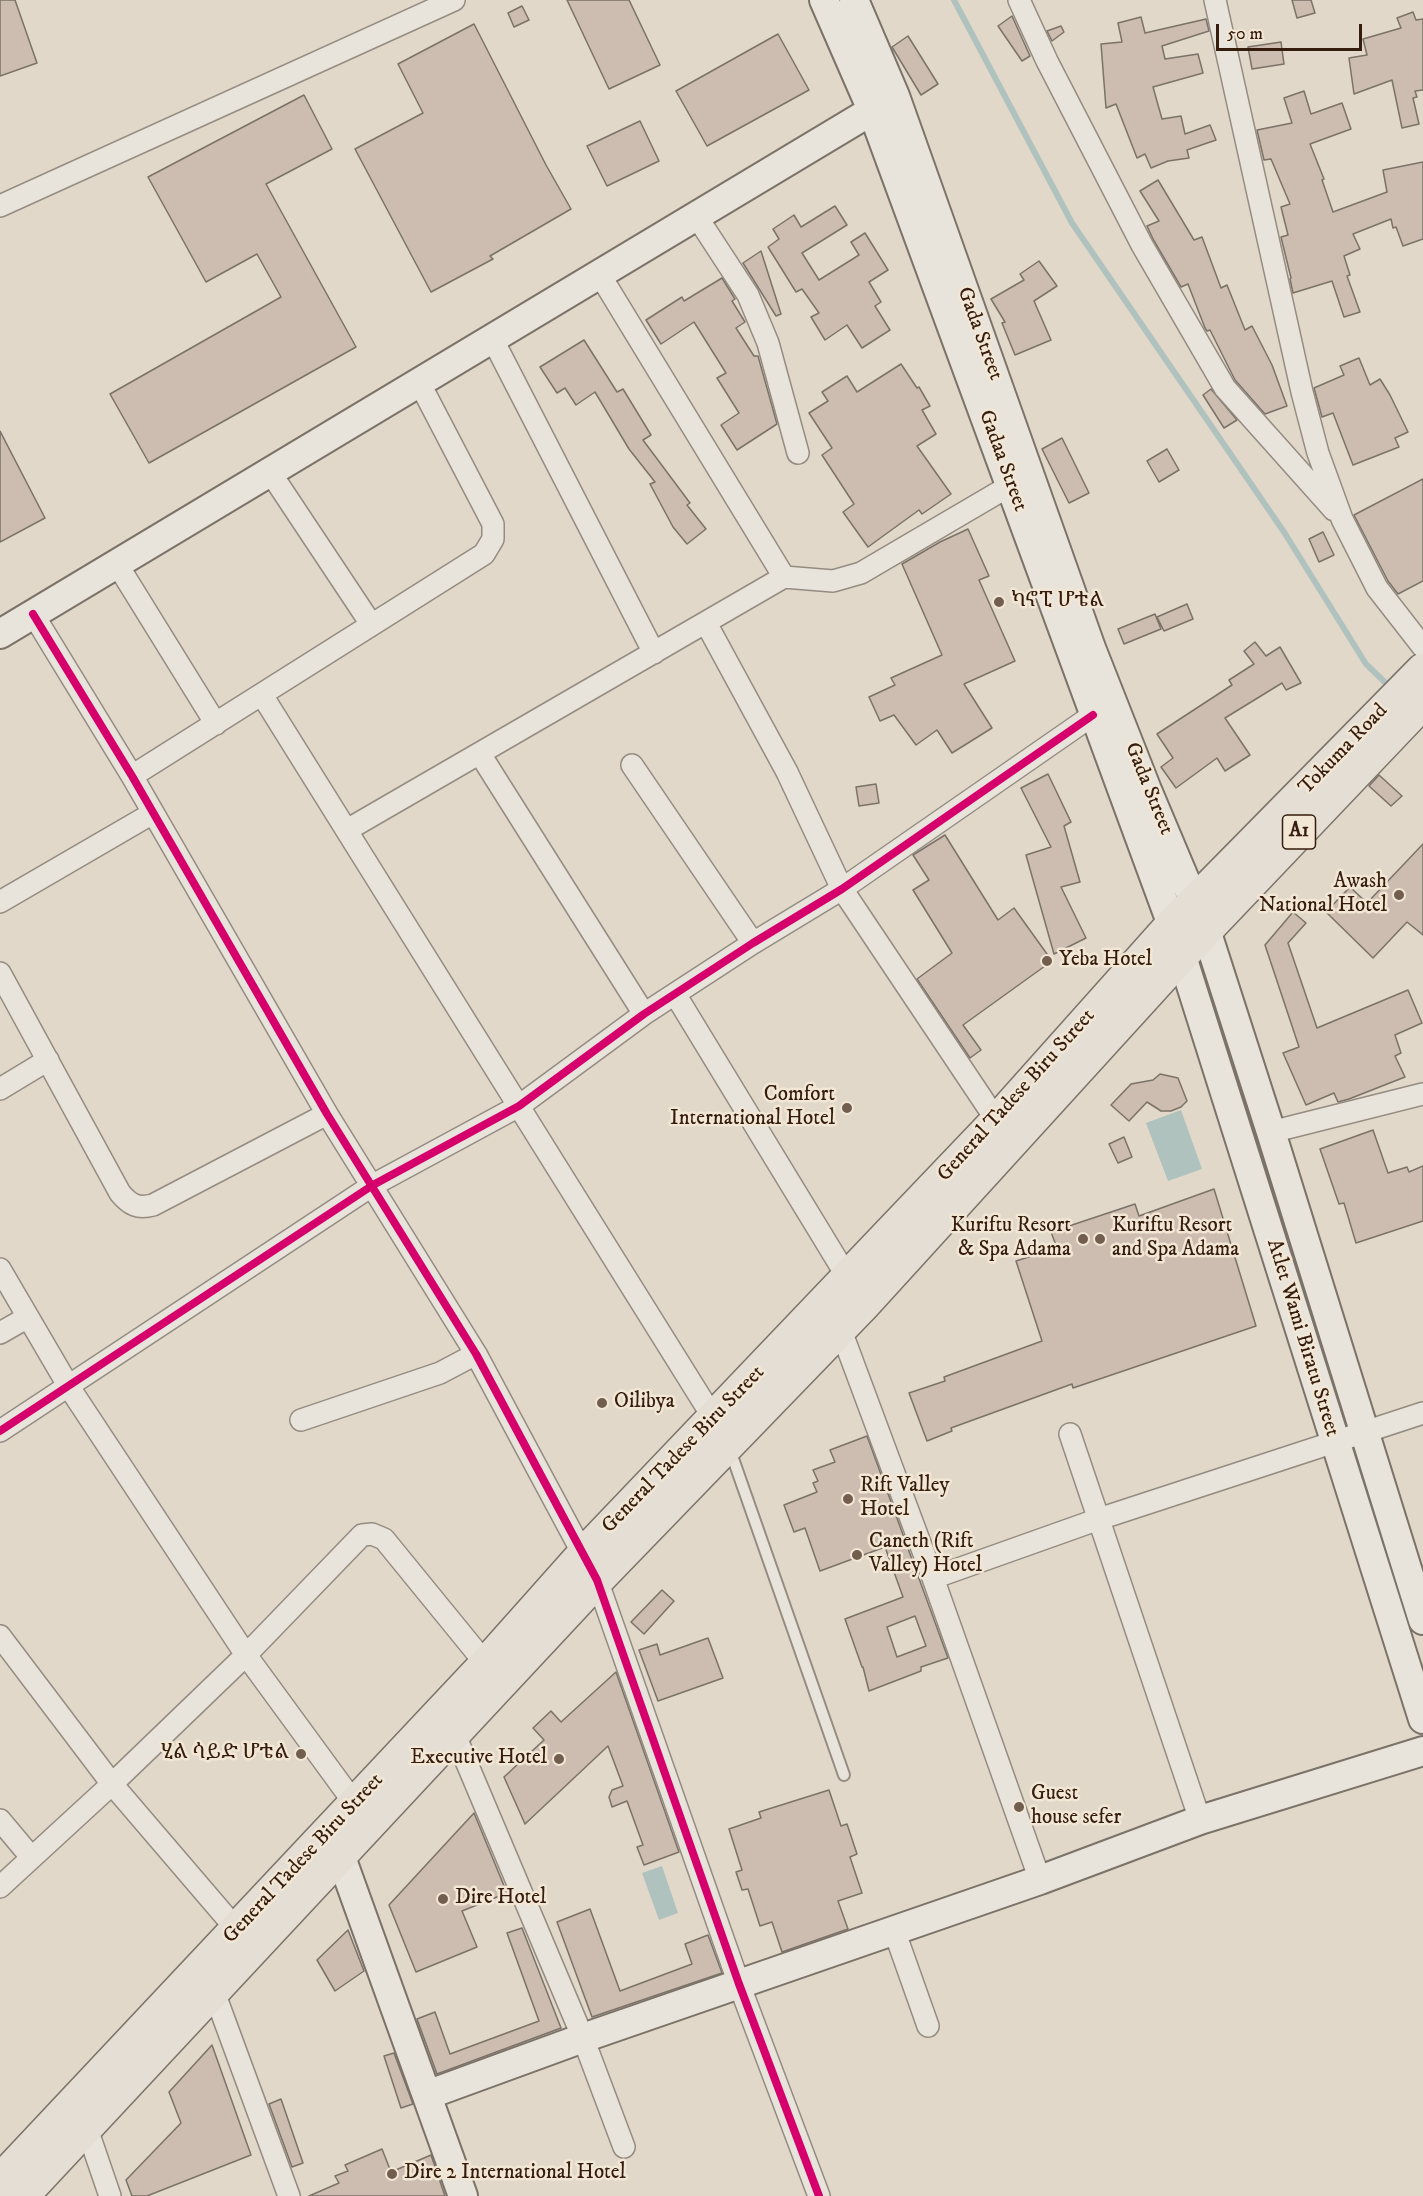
<!DOCTYPE html>
<meta charset="utf-8">
<style>
body{margin:0}
#map{position:relative;width:1423px;height:2196px;overflow:hidden;background:#e1d8c9;font-family:"IM FELL DW Pica",serif}
canvas{display:block}
.scale{position:absolute;left:1216px;top:24px;width:146px;height:27px;box-sizing:border-box;border:3px solid #351c0c;border-top:0;padding-left:8px;font-size:18px;line-height:21px;white-space:nowrap;color:#351c0c;-webkit-text-stroke:4px #f2e7d5;paint-order:stroke}
</style>
<div id="map">
<canvas width="1423" height="2196"></canvas>
<div class="scale">50 m</div>
</div>
<script>
const ctx = document.querySelector('canvas').getContext('2d');
ctx.lineJoin = 'round';
function paint(path, color) {
  ctx.fillStyle = color;
  ctx.fill(path, 'evenodd');
}
function trace(path, color, width, dash) {
  ctx.strokeStyle = color;
  ctx.lineWidth = width;
  ctx.lineCap = dash ? 'butt' : 'round';
  ctx.setLineDash(dash || []);
  ctx.stroke(path);
}
function drawText(font, color, halo, rows, align = 'center') {
  ctx.font = font + ' "IM FELL DW Pica","Noto Serif Ethiopic",serif';
  ctx.lineWidth = 5;
  ctx.setLineDash([]);
  ctx.textBaseline = 'middle';
  ctx.strokeStyle = halo;
  ctx.fillStyle = color;
  for (const [text, x, y, turn = 0] of rows) {
    ctx.save();
    ctx.translate(x, y);
    ctx.rotate((+turn || 0) * Math.PI / 180);
    ctx.textAlign = isNaN(turn) ? turn : align;
    if (halo) ctx.strokeText(text, 0, 0);
    ctx.fillText(text, 0, 0);
    ctx.restore();
  }
}
const water = new Path2D(`
 M 1181,1110 L 1202,1169 L 1168,1181 L 1146,1123 Z
 M 662,1866 L 678,1913 L 659,1920 L 642,1873 Z`);
const stream = new Path2D(`
 M 954,0 L 1072,223 L 1284,532 L 1366,664 L 1392,689`);
const building = new Path2D(`
 M 0,0 L 15,0 L 37,63 L 0,76 Z
 M 567,0 L 629,0 L 660,65 L 609,89 Z
 M 1292,0 L 1311,0 L 1315,13 L 1297,18 Z
 M 522,6 L 529,20 L 514,27 L 508,13 Z
 M 1413,12 L 1416,20 L 1423,19 L 1423,90 L 1415,91 L 1417,97 L 1413,98 L 1419,124 L 1402,128 L 1392,80 L 1354,94 L 1349,58 L 1367,55 L 1363,39 L 1401,28 L 1397,18 Z
 M 1012,16 L 1030,56 L 1022,61 L 998,26 Z
 M 1141,17 L 1145,33 L 1206,19 L 1209,31 L 1162,46 L 1165,59 L 1198,54 L 1203,73 L 1153,87 L 1162,119 L 1181,116 L 1185,134 L 1210,125 L 1216,140 L 1187,150 L 1189,158 L 1168,161 L 1151,168 L 1145,154 L 1137,158 L 1116,104 L 1106,108 L 1101,44 L 1122,42 L 1118,23 Z
 M 474,24 L 546,165 L 571,209 L 490,256 L 493,259 L 431,292 L 355,149 L 423,113 L 398,64 Z
 M 1061,26 L 1064,32 L 1052,41 L 1047,31 Z
 M 778,34 L 809,90 L 707,146 L 676,91 Z
 M 908,36 L 938,84 L 921,95 L 892,47 Z
 M 1281,42 L 1284,64 L 1252,69 L 1248,47 Z
 M 1304,91 L 1311,114 L 1342,103 L 1351,129 L 1310,144 L 1324,179 L 1322,180 L 1333,212 L 1387,192 L 1383,170 L 1423,162 L 1423,239 L 1403,246 L 1396,227 L 1393,228 L 1391,219 L 1353,234 L 1360,249 L 1344,256 L 1350,275 L 1347,276 L 1360,312 L 1344,317 L 1332,281 L 1293,293 L 1290,279 L 1291,278 L 1281,237 L 1288,235 L 1281,207 L 1290,204 L 1271,159 L 1264,160 L 1257,130 L 1292,123 L 1284,98 Z
 M 304,95 L 332,149 L 266,184 L 356,347 L 149,463 L 110,394 L 281,297 L 257,254 L 206,282 L 148,177 Z
 M 640,121 L 659,161 L 607,186 L 587,146 Z
 M 1158,180 L 1194,240 L 1202,237 L 1221,288 L 1227,285 L 1245,330 L 1252,326 L 1272,365 L 1287,406 L 1265,414 L 1235,380 L 1210,330 L 1207,331 L 1205,328 L 1188,284 L 1181,287 L 1153,239 L 1147,226 L 1159,221 L 1140,191 Z
 M 835,206 L 847,225 L 802,253 L 819,280 L 859,255 L 851,242 L 865,233 L 888,270 L 869,282 L 881,302 L 875,306 L 890,330 L 862,348 L 847,325 L 825,340 L 811,317 L 819,313 L 802,289 L 796,292 L 768,247 L 779,239 L 773,229 L 794,215 L 801,227 Z
 M 761,251 L 781,314 L 776,316 L 743,263 Z
 M 1039,261 L 1057,286 L 1034,301 L 1051,340 L 1015,355 L 1002,323 L 1005,322 L 991,299 L 1024,280 L 1020,274 Z
 M 722,278 L 735,299 L 732,301 L 745,322 L 736,328 L 754,356 L 758,356 L 777,424 L 737,450 L 721,425 L 739,413 L 717,378 L 726,373 L 694,322 L 661,344 L 646,320 L 682,297 L 684,301 Z
 M 584,340 L 617,392 L 623,389 L 651,435 L 643,440 L 690,503 L 687,505 L 706,529 L 687,544 L 673,527 L 650,484 L 655,482 L 629,449 L 595,392 L 576,405 L 565,388 L 557,393 L 540,367 Z
 M 1359,358 L 1370,385 L 1380,379 L 1390,395 L 1408,432 L 1395,438 L 1399,447 L 1353,465 L 1333,413 L 1322,417 L 1314,388 L 1344,375 L 1340,366 Z
 M 901,364 L 917,388 L 919,387 L 930,406 L 922,410 L 936,434 L 917,446 L 951,494 L 922,514 L 919,510 L 868,547 L 843,512 L 854,504 L 822,455 L 832,448 L 809,413 L 828,401 L 822,392 L 847,376 L 857,392 Z
 M 1211,389 L 1237,420 L 1224,428 L 1203,395 Z
 M 0,431 L 45,518 L 0,542 Z
 M 1062,438 L 1089,493 L 1069,503 L 1042,449 Z
 M 1167,449 L 1179,470 L 1159,482 L 1147,461 Z
 M 1423,479 L 1423,581 L 1398,594 L 1388,581 L 1354,515 Z
 M 968,529 L 989,576 L 979,580 L 1015,661 L 964,684 L 992,728 L 952,753 L 937,730 L 916,745 L 894,715 L 880,721 L 869,697 L 895,685 L 891,678 L 942,655 L 902,564 L 940,542 Z
 M 1323,532 L 1334,555 L 1319,562 L 1309,539 Z
 M 1187,604 L 1193,619 L 1164,631 L 1157,617 Z
 M 1155,614 L 1161,629 L 1124,644 L 1118,629 Z
 M 1255,642 L 1266,656 L 1280,647 L 1301,683 L 1286,690 L 1282,683 L 1225,718 L 1250,755 L 1225,771 L 1217,758 L 1176,788 L 1161,767 L 1173,758 L 1157,734 L 1232,685 L 1229,680 L 1254,664 L 1244,651 Z
 M 1048,774 L 1071,822 L 1064,826 L 1080,882 L 1061,887 L 1086,938 L 1054,954 L 1026,855 L 1051,847 L 1021,788 Z
 M 1379,775 L 1402,796 L 1391,806 L 1369,786 Z
 M 876,784 L 879,803 L 859,806 L 856,787 Z
 M 945,835 L 998,920 L 1014,908 L 1052,961 L 963,1025 L 981,1050 L 970,1058 L 917,979 L 952,953 L 913,890 L 929,880 L 913,855 Z
 M 1423,844 L 1423,935 L 1407,922 L 1373,958 L 1326,912 L 1350,887 L 1367,903 Z
 M 1293,912 L 1306,923 L 1288,943 L 1317,1028 L 1408,990 L 1422,1023 L 1395,1035 L 1401,1053 L 1395,1056 L 1405,1077 L 1349,1099 L 1338,1102 L 1334,1093 L 1306,1105 L 1283,1053 L 1299,1047 L 1265,945 Z
 M 1160,1074 L 1178,1078 L 1187,1101 L 1181,1107 L 1171,1111 L 1161,1111 L 1147,1102 L 1129,1121 L 1111,1105 L 1131,1084 L 1153,1080 Z
 M 1373,1130 L 1388,1173 L 1407,1167 L 1409,1172 L 1423,1166 L 1423,1221 L 1356,1243 L 1344,1203 L 1339,1204 L 1320,1149 Z
 M 1124,1137 L 1132,1157 L 1118,1163 L 1109,1144 Z
 M 1214,1189 L 1256,1326 L 1073,1388 L 1072,1384 L 951,1428 L 952,1431 L 927,1441 L 909,1393 L 945,1381 L 944,1377 L 1042,1341 L 1016,1261 L 1057,1248 L 1051,1232 L 1135,1204 L 1139,1216 Z
 M 867,1436 L 948,1658 L 921,1667 L 921,1671 L 869,1691 L 863,1667 L 862,1667 L 845,1619 L 903,1597 L 885,1547 L 820,1571 L 805,1528 L 794,1532 L 784,1505 L 817,1492 L 813,1483 L 818,1481 L 813,1470 L 835,1462 L 830,1450 ZM 915,1616 L 926,1646 L 897,1657 L 887,1627 Z
 M 662,1590 L 674,1601 L 644,1634 L 631,1622 Z
 M 708,1638 L 723,1678 L 658,1701 L 639,1650 L 657,1644 L 660,1655 Z
 M 616,1672 L 679,1852 L 644,1865 L 637,1847 L 643,1845 L 627,1801 L 612,1807 L 609,1797 L 612,1790 L 623,1786 L 608,1746 L 525,1824 L 504,1777 L 544,1740 L 533,1728 L 551,1711 L 561,1722 Z
 M 829,1790 L 841,1826 L 847,1824 L 857,1854 L 850,1857 L 862,1893 L 838,1901 L 848,1929 L 782,1952 L 772,1922 L 760,1926 L 748,1889 L 742,1890 L 736,1872 L 742,1870 L 729,1829 L 761,1818 L 759,1812 Z
 M 474,1813 L 507,1893 L 462,1911 L 477,1947 L 416,1972 L 389,1905 Z
 M 590,1909 L 620,1991 L 692,1964 L 685,1944 L 708,1935 L 722,1973 L 592,2017 L 557,1922 Z
 M 522,1928 L 561,2028 L 437,2074 L 417,2019 L 435,2012 L 450,2054 L 539,2021 L 507,1933 Z
 M 348,1930 L 364,1971 L 335,1991 L 317,1960 Z
 M 212,2045 L 251,2155 L 147,2196 L 132,2196 L 126,2180 L 181,2123 L 169,2092 Z
 M 394,2053 L 413,2104 L 401,2108 L 384,2056 Z
 M 281,2099 L 303,2163 L 292,2167 L 269,2104 Z
 M 382,2149 L 391,2172 L 431,2155 L 445,2196 L 309,2196 L 339,2183 L 335,2176 L 348,2171 L 345,2165 Z`);
const lane = new Path2D(`
 M 730,1450 L 844,1775`);
const street = new Path2D(`
 M 1019,0 L 1047,61 L 1142,245 L 1225,388 L 1334,510
 M 1215,0 L 1302,392 L 1318,453 L 1342,519 L 1377,588 L 1423,647
 M 0,206 L 454,0
 M 697,217 L 748,295 L 768,343 L 798,453
 M 600,275 L 784,577
 M 492,338 L 654,653
 M 270,472 L 371,624
 M 117,564 L 216,724
 M 33,614 L 132,776 L 327,1114 L 476,1354 L 597,1580 L 739,1984 L 819,2196
 M 706,623 L 787,772 L 842,889 L 997,1121
 M 262,695 L 719,1427
 M 480,754 L 644,1014
 M 632,765 L 753,943
 M 132,776 L 484,554 L 493,539 L 493,524 L 419,382
 M 347,830 L 784,577 L 833,581 L 861,573 L 1011,485
 M 0,902 L 153,813
 M 0,973 L 120,1193 C 130,1205 138,1209 153,1205 L 327,1114
 M 675,994 L 854,1288
 M 0,1089 L 48,1060
 M 1271,1132 L 1423,1094
 M 0,1269 L 69,1387 L 246,1655 L 355,1804
 M 840,1328 L 933,1578 L 1040,1880
 M 0,1333 L 28,1317
 M 301,1420 L 440,1373 L 476,1354
 M 0,1431 L 373,1185 L 519,1106 L 644,1014 L 753,943 L 842,889 L 1093,715
 M 1070,1434 L 1200,1820
 M 933,1578 L 1099,1519 L 1423,1413
 M 0,1636 L 112,1784 L 237,1930
 M 455,1735 L 583,2038 L 624,2147
 M 0,1820 L 31,1857
 M 0,1887 L 112,1784 L 246,1655 L 362,1535 L 372,1534 L 384,1539 L 486,1664
 M 894,1930 L 928,2026
 M 214,1992 L 289,2196
 M 86,2126 L 110,2196`);
const secondary = new Path2D(`
 M 824,0 L 872,110 L 1172,925 L 1423,1719
 M 854,0 L 895,96 L 1091,648 L 1147,790 L 1206,930 L 1271,1132 L 1423,1620
 M 0,634 L 888,101
 M 333,1835 L 463,2196
 M 427,2095 L 583,2038 L 1040,1880 L 1200,1820 L 1423,1751`);
const primary = new Path2D(`
 M 0,2181 L 486,1664 L 583,1555 L 997,1121 L 1172,925 L 1423,670
 M 22,2196 L 597,1580 L 865,1303 L 1182,955 L 1423,702`);
const cycleway = new Path2D(`
 M 33,614 L 132,776 L 327,1114 L 476,1354 L 597,1580 L 739,1984 L 819,2196
 M 0,1431 L 373,1185 L 519,1106 L 644,1014 L 753,943 L 842,889 L 1093,715`);
const markers = [
 [999,602,6,"#715e4e"],
 [1399,895,6,"#715e4e"],
 [1047,961,6,"#715e4e"],
 [847,1108,6,"#715e4e"],
 [1083,1239,6,"#715e4e"],
 [1100,1239,6,"#715e4e"],
 [602,1403,6,"#715e4e"],
 [848,1499,6,"#715e4e"],
 [857,1555,6,"#715e4e"],
 [301,1754,6,"#715e4e"],
 [559,1759,6,"#715e4e"],
 [1019,1807,6,"#715e4e"],
 [443,1899,6,"#715e4e"],
 [392,2174,6,"#715e4e"]
];
const shields = [
 [1299,832,33]
];
const shieldNames = [
 ["A1",1299,832]
];
const streetNames = [
 ["Gada Street",979,334,70],
 ["Gadaa Street",1002,461,70],
 ["Tokuma Road",1344,750,-46],
 ["Gada Street",1148,789,68],
 ["General Tadese Biru Street",1017,1096,-48],
 ["Atlet Wami Biratu Street",1302,1338,73],
 ["General Tadese Biru Street",684,1450,-46],
 ["General Tadese Biru Street",304,1859,-47]
];
const poiNames = [
 ["ካኖፒ ሆቴል",1011,602],
 ["Awash",1387,883,"right"],
 ["National Hotel",1387,907,"right"],
 ["Yeba Hotel",1059,961],
 ["Comfort",835,1096,"right"],
 ["International Hotel",835,1120,"right"],
 ["Kuriftu Resort",1071,1227,"right"],
 ["& Spa Adama",1071,1251,"right"],
 ["Kuriftu Resort",1112,1227],
 ["and Spa Adama",1112,1251],
 ["Oilibya",614,1403],
 ["Rift Valley",860,1487],
 ["Hotel",860,1511],
 ["Caneth (Rift",869,1543],
 ["Valley) Hotel",869,1567],
 ["ሂል ሳይድ ሆቴል",289,1754,"right"],
 ["Executive Hotel",547,1759,"right"],
 ["Guest",1031,1795],
 ["house sefer",1031,1819],
 ["Dire Hotel",455,1899],
 ["Dire 2 International Hotel",404,2174]
];
paint(water, '#b0c2be');
trace(stream, '#b0c2be', 6);
paint(building, '#cdbcb0');
trace(building, '#7b7268', 1.5);
trace(lane, '#948c81', 14);
trace(street, '#948c81', 24);
trace(secondary, '#7b7268', 32);
trace(primary, '#7b7268', 36);
trace(lane, '#e8e3db', 10);
trace(street, '#e8e3db', 21);
trace(secondary, '#e8e3db', 28);
trace(primary, '#e4ded5', 33);
trace(cycleway, '#d6006c', 8);
for (const [x, y, r, color] of markers) {
  const dot = new Path2D();
  dot.arc(x, y, r, 0, 2 * Math.PI);
  ctx.fillStyle = color;
  ctx.fill(dot);
  trace(dot, '#f2e7d5', 2);
}
for (const [x, y, w] of shields) {
  const box = new Path2D();
  box.roundRect(x - w / 2, y - 17, w, 34, 4.5);
  ctx.fillStyle = '#f2e7d5';
  ctx.fill(box);
  trace(box, '#351c0c', 1.5);
}
drawText('bold 20px', '#351c0c', null, shieldNames);
drawText('21px', '#351c0c', '#f2e7d5', streetNames);
drawText('21px', '#351c0c', '#f2e7d5', poiNames, 'left');
</script>
